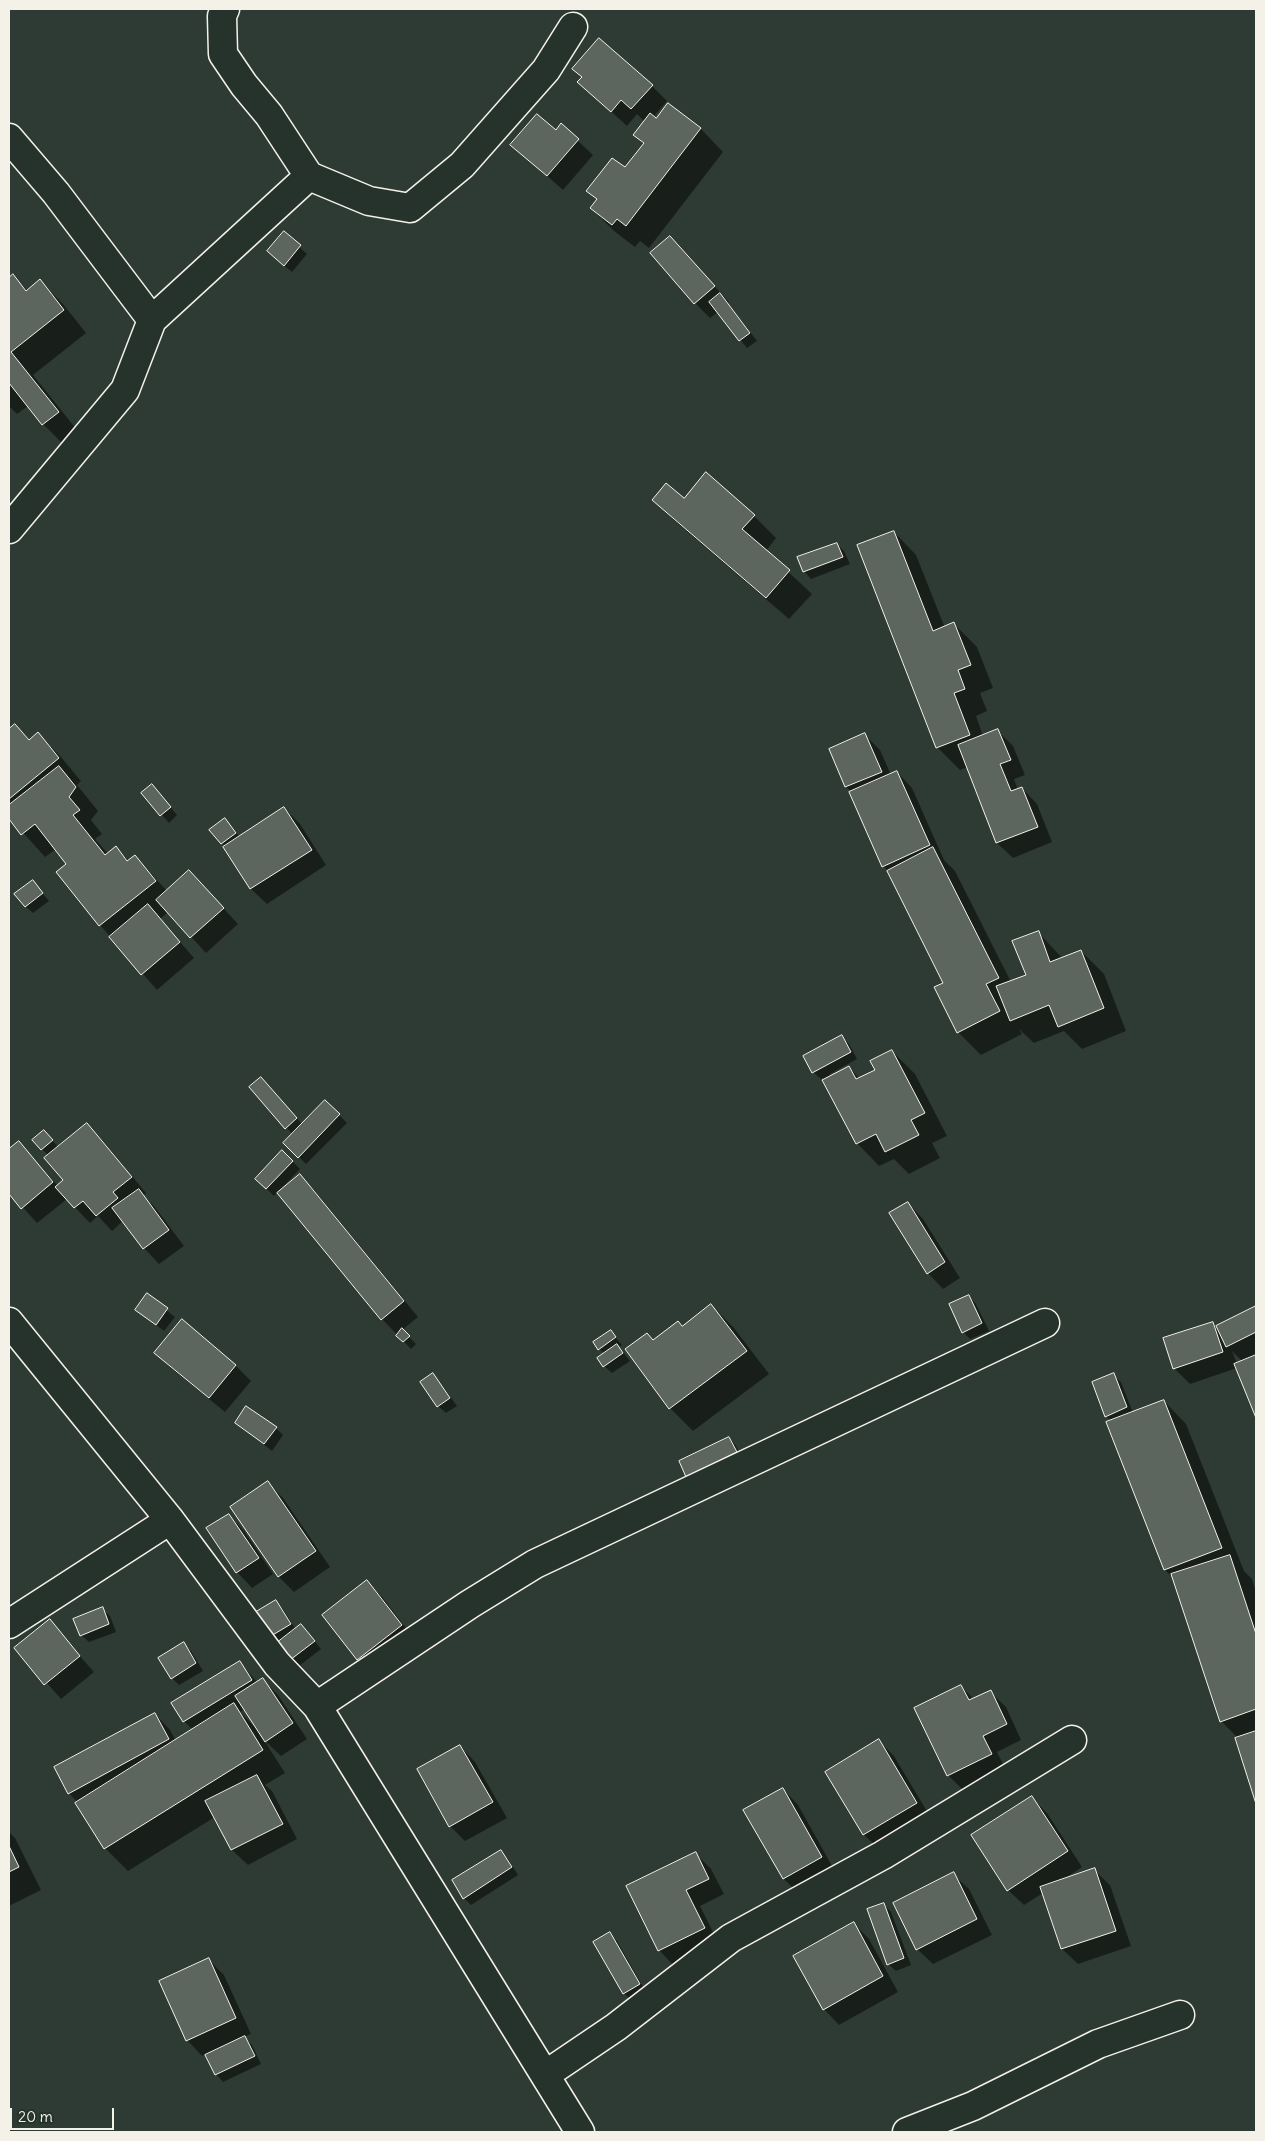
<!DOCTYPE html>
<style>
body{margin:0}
#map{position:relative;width:1265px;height:2141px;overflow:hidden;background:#2e3b34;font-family:Delius,sans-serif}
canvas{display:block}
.frame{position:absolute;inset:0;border:10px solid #f4f1e8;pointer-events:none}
.scale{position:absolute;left:10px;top:2108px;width:104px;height:22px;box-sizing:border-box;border:2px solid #f4f1e8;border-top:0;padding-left:6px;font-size:15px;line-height:18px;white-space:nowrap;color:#f4f1e8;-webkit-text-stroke:4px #26332d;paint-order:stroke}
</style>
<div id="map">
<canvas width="1265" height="2141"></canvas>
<div class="frame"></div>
<div class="scale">20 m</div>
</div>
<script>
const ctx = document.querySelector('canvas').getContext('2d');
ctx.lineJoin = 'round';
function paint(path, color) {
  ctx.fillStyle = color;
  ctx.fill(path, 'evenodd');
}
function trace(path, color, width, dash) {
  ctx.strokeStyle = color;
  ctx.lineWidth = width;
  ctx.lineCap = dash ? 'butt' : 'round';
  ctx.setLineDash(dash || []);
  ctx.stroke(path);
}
const shadow = new Path2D(`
 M 574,69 L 652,86 L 667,101 L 653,117 L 657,119 L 668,105 L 701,129 L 723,152 L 649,248 L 640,241 L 635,247 L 614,231 L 591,208 L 598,200 L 588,191 L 625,169 L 644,144 L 635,135 L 645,122 L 637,114 L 627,126 L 579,82 L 583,78 Z
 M 561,125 L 593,155 L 563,190 L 512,145 L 556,132 Z
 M 284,233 L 307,254 L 292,272 L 276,259 Z
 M 670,237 L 729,302 L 728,303 L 757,341 L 747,348 L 718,312 L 710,318 L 695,303 Z
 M 13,276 L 28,291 L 40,281 L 63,304 L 86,333 L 33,375 L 81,435 L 66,447 L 43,424 L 28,406 L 17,414 L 9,406 L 9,279 Z
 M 653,499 L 684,500 L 754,516 L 776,538 L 766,551 L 812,594 L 789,619 L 676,522 Z
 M 894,532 L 916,555 L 945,628 L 954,624 L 977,647 L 993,688 L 980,693 L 987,711 L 976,716 L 983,736 L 998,731 L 1013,746 L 1025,775 L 1014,779 L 1018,790 L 1022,788 L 1037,804 L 1052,842 L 1013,858 L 997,843 L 968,767 L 960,770 L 937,747 L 859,546 Z
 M 837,544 L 844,551 L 850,564 L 811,579 L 804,571 Z
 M 15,725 L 30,740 L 38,734 L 61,757 L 81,781 L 77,785 L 98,811 L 91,820 L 102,834 L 95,839 L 108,854 L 116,848 L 129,861 L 135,856 L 167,891 L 189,871 L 238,924 L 206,953 L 168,912 L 160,919 L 194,958 L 157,990 L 100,925 L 58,872 L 68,864 L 56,849 L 45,857 L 9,817 L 9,729 L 10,730 Z
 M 865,735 L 880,750 L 891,775 L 897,772 L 912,788 L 944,860 L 955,871 L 1011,982 L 1028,975 L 1038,932 L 1062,958 L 1081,951 L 1104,974 L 1126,1031 L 1082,1049 L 1064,1031 L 1034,1043 L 1019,1029 L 1022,1034 L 981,1055 L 958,1032 L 945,983 L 888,871 L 883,866 L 852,792 L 846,787 L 830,749 Z
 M 152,785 L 177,815 L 169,823 L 143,793 Z
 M 284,808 L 300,824 L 326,865 L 267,904 L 251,889 L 222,843 L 225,820 L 240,837 Z
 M 33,882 L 49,901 L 33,913 L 25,906 Z
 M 842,1037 L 849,1044 L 857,1059 L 830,1074 L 831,1076 L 849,1067 L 860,1079 L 876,1070 L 892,1051 L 915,1074 L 947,1136 L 932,1143 L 940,1158 L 909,1174 L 894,1159 L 879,1166 L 857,1143 L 823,1078 L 821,1079 L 813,1072 Z
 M 268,1086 L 303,1125 L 325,1101 L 347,1123 L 306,1164 L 285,1143 L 293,1135 L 251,1088 Z
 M 87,1125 L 102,1140 L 146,1193 L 143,1196 L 154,1206 L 184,1246 L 159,1264 L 144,1248 L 123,1221 L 112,1231 L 98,1216 L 90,1223 L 67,1199 L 37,1223 L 9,1192 L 9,1151 L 19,1143 L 58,1186 L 64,1180 L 49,1156 L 42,1149 L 51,1139 L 59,1148 Z
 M 283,1152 L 300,1169 L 274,1196 L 264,1186 Z
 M 300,1176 L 315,1191 L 418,1317 L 402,1330 L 416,1344 L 411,1349 L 382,1319 Z
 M 908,1203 L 923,1219 L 960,1278 L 943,1289 L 928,1273 Z
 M 147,1295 L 175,1317 L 164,1331 L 136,1309 Z
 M 969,1296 L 976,1304 L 989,1331 L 970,1339 L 963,1332 Z
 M 711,1305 L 734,1328 L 769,1374 L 693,1431 L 670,1408 L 626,1350 L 654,1341 L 682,1327 Z
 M 1256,1308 L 1256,1415 L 1237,1368 L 1190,1384 L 1174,1368 L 1213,1323 L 1217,1327 ZM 1232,1351 L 1243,1362 L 1237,1364 Z
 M 610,1331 L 622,1345 L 619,1347 L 630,1361 L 612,1373 L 604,1366 L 605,1354 L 599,1349 Z
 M 156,1353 L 236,1366 L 251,1381 L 225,1412 L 171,1368 Z
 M 433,1374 L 457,1406 L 446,1413 L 438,1406 Z
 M 1113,1375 L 1121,1382 L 1133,1413 L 1164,1401 L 1186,1424 L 1244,1571 L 1252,1579 L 1256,1592 L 1256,1800 L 1236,1739 L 1238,1738 L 1221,1721 L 1173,1578 L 1165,1570 L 1108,1423 L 1112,1421 L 1106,1416 Z
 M 236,1423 L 276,1428 L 283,1435 L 272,1451 Z
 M 729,1438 L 736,1446 L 743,1460 L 695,1484 L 688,1476 Z
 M 268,1483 L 283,1498 L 330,1567 L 294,1592 L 279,1577 Z
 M 229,1515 L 244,1531 L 273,1574 L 252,1588 L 237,1572 L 208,1529 Z
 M 367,1582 L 382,1597 L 416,1641 L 373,1674 L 358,1659 Z
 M 275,1602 L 283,1609 L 296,1630 L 308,1633 L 321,1649 L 299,1666 L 272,1635 Z
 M 102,1609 L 110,1616 L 116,1632 L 89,1642 L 81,1635 Z
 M 49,1621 L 94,1672 L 61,1699 L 16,1648 Z
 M 184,1644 L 191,1651 L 203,1671 L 179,1685 L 172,1678 Z
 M 240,1663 L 258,1683 L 263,1680 L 278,1695 L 307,1739 L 281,1756 L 264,1740 L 285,1773 L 265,1785 L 272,1791 L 297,1839 L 248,1865 L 232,1850 L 215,1817 L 128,1871 L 105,1848 L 76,1804 L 78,1803 L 69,1793 L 155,1714 L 170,1730 L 176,1741 L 193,1730 L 184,1721 L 173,1703 ZM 245,1709 L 255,1727 L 240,1712 Z
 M 961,1687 L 974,1699 L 990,1692 L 1006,1707 L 1021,1740 L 997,1752 L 1006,1770 L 963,1790 L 948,1775 Z
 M 879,1741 L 894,1756 L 931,1818 L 879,1849 L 863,1834 Z
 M 460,1746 L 475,1762 L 507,1818 L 465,1841 L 450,1826 Z
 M 783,1789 L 798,1805 L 836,1873 L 799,1894 L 784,1879 Z
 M 1032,1798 L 1047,1813 L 1082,1867 L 1064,1879 L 1094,1870 L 1110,1885 L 1131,1946 L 1078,1964 L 1062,1949 L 1043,1893 L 1024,1905 L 1008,1890 Z
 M 9,1832 L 15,1838 L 41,1890 L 9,1906 Z
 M 500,1851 L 508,1859 L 518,1875 L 471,1905 L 464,1898 Z
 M 696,1854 L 711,1869 L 724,1894 L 700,1906 L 719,1944 L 674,1966 L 659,1950 Z
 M 953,1874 L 969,1889 L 992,1935 L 933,1964 L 917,1949 Z
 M 884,1904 L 891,1912 L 911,1965 L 896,1971 L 888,1964 Z
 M 854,1924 L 869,1939 L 898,1992 L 839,2025 L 824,2009 Z
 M 610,1934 L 617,1941 L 646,1992 L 631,2000 L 624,1993 Z
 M 209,1960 L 224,1975 L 251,2034 L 244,2037 L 252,2045 L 261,2064 L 223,2082 L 216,2074 L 206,2054 L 202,2056 L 187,2040 Z`);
const building = new Path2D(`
 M 599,38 L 653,85 L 631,109 L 621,100 L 611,112 L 577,82 L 582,77 L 572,69 Z
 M 668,103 L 701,128 L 626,226 L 617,219 L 612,225 L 590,208 L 597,199 L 586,191 L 612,158 L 625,167 L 644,143 L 633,135 L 650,113 L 656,118 Z
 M 537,114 L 556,130 L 561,123 L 579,139 L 547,176 L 510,145 Z
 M 284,231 L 301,245 L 284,266 L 267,251 Z
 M 670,236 L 715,286 L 694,304 L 650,253 Z
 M 13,274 L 26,291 L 40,279 L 64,310 L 11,352 L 59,412 L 42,425 L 9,383 L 9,278 Z
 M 720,293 L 750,333 L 739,341 L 709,302 Z
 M 706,472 L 755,515 L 742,529 L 790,570 L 766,598 L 652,500 L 666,483 L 684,498 Z
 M 894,531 L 933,631 L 954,622 L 971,665 L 958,670 L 965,689 L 954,693 L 970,735 L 936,748 L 857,545 Z
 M 837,543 L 843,557 L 803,572 L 797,557 Z
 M 15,724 L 29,740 L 38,732 L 59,758 L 9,799 L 9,729 Z
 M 998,729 L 1011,760 L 1000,764 L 1011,791 L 1022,787 L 1038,827 L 996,843 L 958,745 Z
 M 865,733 L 882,772 L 845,787 L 829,749 Z
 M 59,766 L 76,787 L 69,797 L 80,810 L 73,815 L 105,855 L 116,846 L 127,861 L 135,855 L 156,881 L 99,926 L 56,872 L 66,864 L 35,824 L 21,835 L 9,819 L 9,805 Z
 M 897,771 L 930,845 L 882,867 L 849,792 Z
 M 152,784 L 171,807 L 160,816 L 141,793 Z
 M 284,807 L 312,850 L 250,889 L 223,847 Z
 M 225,818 L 236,833 L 221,844 L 209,830 Z
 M 933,847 L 999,978 L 986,984 L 1000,1011 L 957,1033 L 934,987 L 943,983 L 887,871 Z
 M 189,870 L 224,908 L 190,938 L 156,900 Z
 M 33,880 L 43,893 L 25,907 L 14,894 Z
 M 148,904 L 180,942 L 141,975 L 109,937 Z
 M 1039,931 L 1050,962 L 1081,950 L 1104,1008 L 1058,1027 L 1049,1005 L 1010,1021 L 996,986 L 1026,975 L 1012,941 Z
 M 842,1035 L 851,1052 L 812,1073 L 803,1056 Z
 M 892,1050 L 925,1113 L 911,1120 L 919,1135 L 885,1152 L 876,1134 L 856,1144 L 822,1080 L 849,1066 L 856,1079 L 875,1070 L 870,1061 Z
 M 261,1077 L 297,1118 L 285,1129 L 249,1087 Z
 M 325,1100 L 340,1114 L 298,1158 L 283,1143 Z
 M 87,1123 L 132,1177 L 113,1192 L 118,1198 L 96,1216 L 83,1201 L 74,1208 L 55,1187 L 63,1180 L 44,1158 Z
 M 44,1130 L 53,1140 L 41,1150 L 32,1140 Z
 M 19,1141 L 53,1182 L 21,1209 L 9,1194 L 9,1149 Z
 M 282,1150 L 293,1161 L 266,1189 L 255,1179 Z
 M 300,1174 L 404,1301 L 381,1320 L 277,1193 Z
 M 139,1189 L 169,1230 L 143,1249 L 112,1208 Z
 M 908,1202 L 945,1262 L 927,1274 L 889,1213 Z
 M 147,1293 L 168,1308 L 156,1325 L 135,1310 Z
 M 969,1295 L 982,1323 L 962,1333 L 949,1304 Z
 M 711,1304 L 747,1351 L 669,1409 L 625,1349 L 647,1333 L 653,1340 L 678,1321 L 682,1326 Z
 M 1256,1306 L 1256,1332 L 1226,1347 L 1216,1326 Z
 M 182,1319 L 236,1365 L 209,1398 L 154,1353 Z
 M 1213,1322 L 1223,1352 L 1173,1369 L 1163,1338 Z
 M 402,1328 L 410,1336 L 403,1342 L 396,1336 Z
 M 611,1330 L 616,1337 L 598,1350 L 593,1342 Z
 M 617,1344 L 623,1353 L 603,1367 L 597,1358 Z
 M 1256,1355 L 1256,1418 L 1234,1364 Z
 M 433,1373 L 450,1398 L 437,1407 L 420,1382 Z
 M 1114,1373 L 1127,1407 L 1105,1417 L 1092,1382 Z
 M 1164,1400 L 1222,1548 L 1164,1570 L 1106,1422 Z
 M 246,1406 L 277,1427 L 264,1444 L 235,1423 Z
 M 729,1437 L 737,1452 L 686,1477 L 679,1461 Z
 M 268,1481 L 316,1551 L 278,1577 L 230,1507 Z
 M 229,1514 L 259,1558 L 236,1573 L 206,1528 Z
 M 1230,1555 L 1256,1634 L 1256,1709 L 1220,1722 L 1171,1574 Z
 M 367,1580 L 402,1625 L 357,1660 L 322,1615 Z
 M 276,1600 L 291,1624 L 271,1636 L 256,1612 Z
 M 103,1607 L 109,1624 L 80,1636 L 73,1619 Z
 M 50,1619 L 80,1656 L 44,1685 L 14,1648 Z
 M 301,1624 L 315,1641 L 290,1660 L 278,1642 Z
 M 184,1642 L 196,1663 L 171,1679 L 158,1658 Z
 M 240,1661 L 252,1680 L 183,1722 L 171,1703 Z
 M 263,1678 L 293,1723 L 265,1742 L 235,1696 Z
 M 961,1685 L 969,1700 L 991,1690 L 1007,1724 L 983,1736 L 992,1754 L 947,1776 L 914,1708 Z
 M 234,1703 L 263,1750 L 104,1849 L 75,1803 Z
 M 155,1713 L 169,1739 L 68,1794 L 54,1767 Z
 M 1256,1731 L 1256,1804 L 1235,1738 Z
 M 879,1739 L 917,1803 L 863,1835 L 825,1772 Z
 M 460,1745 L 493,1802 L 449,1827 L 417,1769 Z
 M 257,1775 L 283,1824 L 231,1850 L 205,1801 Z
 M 783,1788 L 822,1857 L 783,1879 L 743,1810 Z
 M 1032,1796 L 1068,1851 L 1007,1891 L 971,1835 Z
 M 9,1846 L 19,1867 L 9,1872 Z
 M 501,1850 L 512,1867 L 463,1899 L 452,1880 Z
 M 696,1852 L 709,1879 L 686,1890 L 705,1928 L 658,1951 L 626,1886 Z
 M 1095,1868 L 1116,1931 L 1061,1949 L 1040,1887 Z
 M 954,1872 L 977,1919 L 916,1950 L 893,1903 Z
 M 884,1903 L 904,1958 L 887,1965 L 867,1909 Z
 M 854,1922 L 883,1976 L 823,2010 L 793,1956 Z
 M 610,1932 L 640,1984 L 623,1994 L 593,1942 Z
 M 209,1958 L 236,2018 L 186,2041 L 159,1981 Z
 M 245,2036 L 255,2056 L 215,2075 L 205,2055 Z`);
const minor = new Path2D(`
 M 9,138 L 56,193 L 152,320 L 309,176 L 269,115 L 244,85 L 223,54 L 222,16 L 225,9
 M 309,176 L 369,201 L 410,208 L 462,165 L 546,70 L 573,27
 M 9,529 L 125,390 L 152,320
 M 9,1322 L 170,1520 L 277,1664 L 317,1706 L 580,2132
 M 9,1624 L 170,1520
 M 317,1706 L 470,1604 L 535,1564 L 1045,1323
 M 545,2075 L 616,2027 L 731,1938 L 883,1855 L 1072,1740
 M 907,2132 L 973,2106 L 1098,2044 L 1180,2015`);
paint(shadow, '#0007');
paint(building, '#5c655e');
trace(building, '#f4f1e8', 1);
trace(minor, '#f4f1e8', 31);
trace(minor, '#26332d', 28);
</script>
